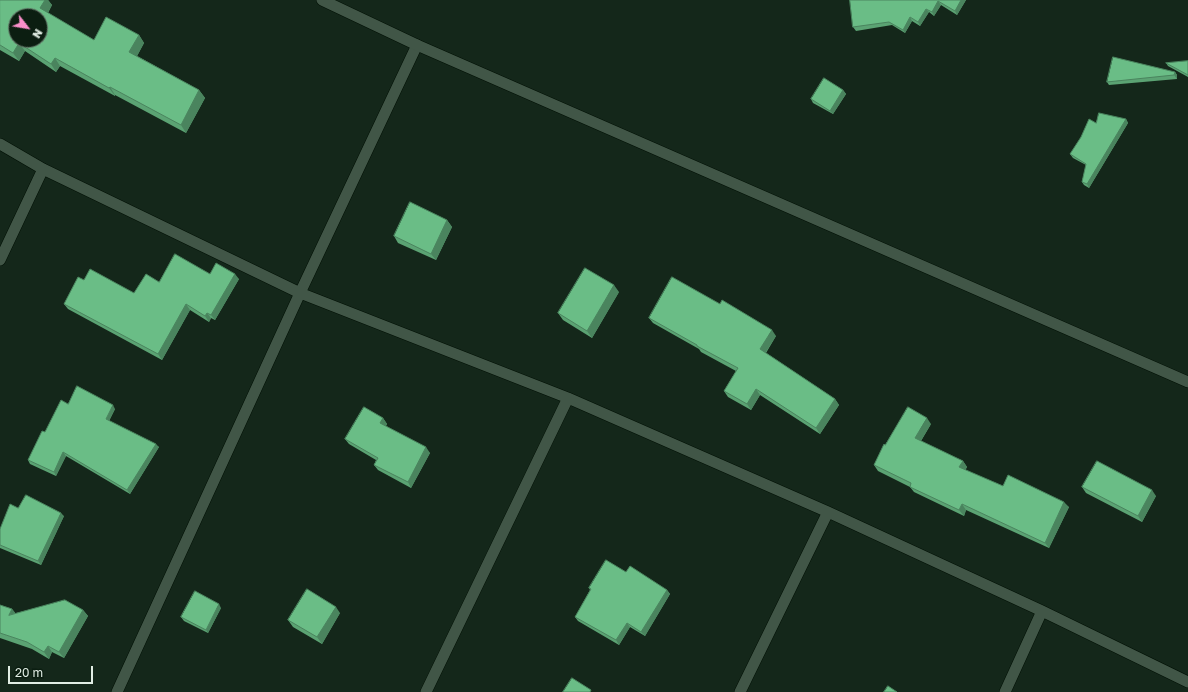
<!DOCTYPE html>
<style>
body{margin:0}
#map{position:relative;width:1188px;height:692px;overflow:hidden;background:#14271a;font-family:"Golos Text",sans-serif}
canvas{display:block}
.north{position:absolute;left:8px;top:8px;width:40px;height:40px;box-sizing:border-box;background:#0b1e11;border:1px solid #617165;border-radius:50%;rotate:121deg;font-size:11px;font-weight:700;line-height:16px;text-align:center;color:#e1ede4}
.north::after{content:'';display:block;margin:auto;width:14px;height:18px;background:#f98fca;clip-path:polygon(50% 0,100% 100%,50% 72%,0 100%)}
.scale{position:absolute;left:8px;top:666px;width:85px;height:18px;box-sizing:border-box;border:2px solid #e1ede4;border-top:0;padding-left:5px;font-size:12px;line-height:14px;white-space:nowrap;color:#e1ede4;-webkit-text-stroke:3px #0b1e11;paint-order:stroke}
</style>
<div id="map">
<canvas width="1188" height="692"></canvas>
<div class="north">N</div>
<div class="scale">20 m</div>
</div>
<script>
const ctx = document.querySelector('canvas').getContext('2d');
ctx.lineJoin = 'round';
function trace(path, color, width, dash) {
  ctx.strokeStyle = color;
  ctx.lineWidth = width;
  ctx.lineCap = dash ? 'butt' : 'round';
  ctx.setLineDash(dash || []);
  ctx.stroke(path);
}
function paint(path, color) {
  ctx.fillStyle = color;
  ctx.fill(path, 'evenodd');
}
const minor = new Path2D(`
 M 0,144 L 43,169 L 300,293 L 568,398 L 828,512 L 1042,611 L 1188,682
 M 0,260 L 43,169
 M 117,692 L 300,293 L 417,45
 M 426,692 L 568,398
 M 740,692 L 828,512
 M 1005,692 L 1042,611`);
const tertiary = new Path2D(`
 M 322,0 L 417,45 L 1188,382`);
const wall = new Path2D(`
 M 0,0 L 48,0 L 52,5 L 48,13 L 94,40 L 139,35 L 144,43 L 137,56 L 199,90 L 205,98 L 186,133 L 115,95 L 115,96 L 60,66 L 56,72 L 25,51 L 19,61 L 0,50 Z
 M 850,0 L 966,0 L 957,15 L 941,5 L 934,16 L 929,12 L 920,26 L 912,21 L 905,33 L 892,25 L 856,31 L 853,27 Z
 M 1188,61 L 1188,77 L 1168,66 L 1166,63 Z
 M 1175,72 L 1177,75 L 1177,79 L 1109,85 L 1107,82 Z
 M 843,90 L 846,94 L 833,114 L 813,103 L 811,99 Z
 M 1126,119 L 1128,123 L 1089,188 L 1084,185 L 1082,182 L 1086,165 L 1073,158 L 1070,154 L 1096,123 Z
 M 447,220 L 452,227 L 436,260 L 398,243 L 394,236 Z
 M 210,274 L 239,279 L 215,320 L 211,318 L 209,322 L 190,310 L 162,360 L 68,309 L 64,304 L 84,280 L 134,293 L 159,282 Z
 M 619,292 L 592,338 L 563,320 L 558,313 Z
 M 649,318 L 776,336 L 766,353 L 835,399 L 839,405 L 820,434 L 760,395 L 751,410 L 728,397 L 724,391 L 736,371 L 701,352 L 699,349 L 653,323 Z
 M 68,404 L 115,409 L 109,421 L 159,447 L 130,494 L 66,456 L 56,476 L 30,464 L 28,460 L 45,432 Z
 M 383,418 L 387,424 L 386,426 L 430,453 L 411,488 L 378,470 L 374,465 L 376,460 L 349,444 L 345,439 Z
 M 931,424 L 921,441 L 963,461 L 967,467 L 965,470 L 1003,486 L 1069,507 L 1049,548 L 966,510 L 964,516 L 914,492 L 910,487 L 878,471 L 874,465 L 885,445 Z
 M 1082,487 L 1156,496 L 1142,522 L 1086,493 Z
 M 64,516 L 41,565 L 0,548 L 0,529 Z
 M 626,572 L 667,590 L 670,594 L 645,636 L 630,627 L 619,645 L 578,621 L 575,617 L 590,590 L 589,588 Z
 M 0,605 L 12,609 L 16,614 L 83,610 L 88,616 L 64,658 L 52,652 L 49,659 L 32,649 L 0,638 Z
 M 221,608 L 208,633 L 184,621 L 181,617 Z
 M 340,613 L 322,644 L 293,627 L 288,620 Z`);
const shadedWall = new Path2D(`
 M 45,0 L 48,0 L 52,5 L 46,16 L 40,8 Z
 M 961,0 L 966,0 L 957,15 L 955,11 Z
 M 938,1 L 941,5 L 934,16 L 932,12 Z
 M 926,9 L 929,12 L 920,26 L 918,22 Z
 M 910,17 L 912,21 L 905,33 L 903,30 Z
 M 139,35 L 144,43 L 135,60 L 129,52 Z
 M 19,43 L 25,51 L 19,61 L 13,53 Z
 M 55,58 L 60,66 L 56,72 L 51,64 Z
 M 1175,72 L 1177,75 L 1177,79 L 1174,75 Z
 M 110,87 L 115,95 L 115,96 L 109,88 Z
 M 199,90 L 205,98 L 186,133 L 181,125 Z
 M 843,90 L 846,94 L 833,114 L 830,111 Z
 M 1126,119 L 1128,123 L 1089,188 L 1087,184 Z
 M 447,220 L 452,227 L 436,260 L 431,254 Z
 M 235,274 L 239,279 L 215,320 L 211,315 Z
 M 614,285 L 619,292 L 592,338 L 587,331 Z
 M 186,304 L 190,310 L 162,360 L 158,354 Z
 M 207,313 L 211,318 L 209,322 L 205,316 Z
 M 772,330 L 776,336 L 764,355 L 760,349 Z
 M 756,389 L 760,395 L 751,410 L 747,404 Z
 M 835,399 L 839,405 L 820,434 L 816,428 Z
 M 113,405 L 115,409 L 108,423 L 106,419 Z
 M 383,418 L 387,424 L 384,429 L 380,423 Z
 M 927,418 L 931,424 L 919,444 L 915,438 Z
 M 156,444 L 159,447 L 130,494 L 127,490 Z
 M 426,447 L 430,453 L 411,488 L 408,482 Z
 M 63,452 L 66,456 L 56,476 L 54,472 Z
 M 963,461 L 967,467 L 964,473 L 959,467 Z
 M 1152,490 L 1156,496 L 1142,522 L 1138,516 Z
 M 1064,502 L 1069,507 L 1049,548 L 1045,543 Z
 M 962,504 L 966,510 L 964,516 L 959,510 Z
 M 61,513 L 64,516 L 41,565 L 38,561 Z
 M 667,590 L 670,594 L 645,636 L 641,632 Z
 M 219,604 L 221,608 L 208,633 L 206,630 Z
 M 336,607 L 340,613 L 322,644 L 317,637 Z
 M 12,609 L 17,615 L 9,615 Z
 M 83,610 L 88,616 L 64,658 L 59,652 Z
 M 627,623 L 630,627 L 619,645 L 616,640 Z
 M 48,646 L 52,652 L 49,659 L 44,652 Z`);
const building = new Path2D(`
 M 0,0 L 45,0 L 40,8 L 94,40 L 106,17 L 139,35 L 129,52 L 199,90 L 181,125 L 110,87 L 109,88 L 55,58 L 51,64 L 19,43 L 13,53 L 0,45 ZM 16,16 L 40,16 L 40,40 L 16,40 Z
 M 850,0 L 961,0 L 955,11 L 938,1 L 932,12 L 926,9 L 918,22 L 910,17 L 903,30 L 889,22 L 853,27 Z
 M 1113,57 L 1175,72 L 1174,75 L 1107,82 Z
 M 1188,61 L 1188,75 L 1166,63 Z
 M 824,78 L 843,90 L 830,111 L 811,99 Z
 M 1099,113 L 1126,119 L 1087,184 L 1082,182 L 1086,164 L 1070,154 L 1081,137 L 1089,119 L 1096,123 Z
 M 410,202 L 447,220 L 431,254 L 394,236 Z
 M 175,254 L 210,274 L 216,263 L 235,274 L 211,315 L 207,313 L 205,316 L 186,304 L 158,354 L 64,304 L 78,277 L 84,280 L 90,269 L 134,293 L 146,274 L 159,282 Z
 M 585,268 L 614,285 L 587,331 L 558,313 Z
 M 672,277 L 720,304 L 722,300 L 772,330 L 760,349 L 835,399 L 816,428 L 756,389 L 747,404 L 724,391 L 738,368 L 697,346 L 697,345 L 649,318 Z
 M 77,386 L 113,405 L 106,419 L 156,444 L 127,490 L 63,452 L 54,472 L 28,460 L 42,431 L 45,432 L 61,400 L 68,404 Z
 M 364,407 L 383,418 L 380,423 L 426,447 L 408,482 L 374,465 L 378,458 L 345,439 Z
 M 908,407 L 927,418 L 915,438 L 963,461 L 959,467 L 1003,486 L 1008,475 L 1064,502 L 1045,543 L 962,504 L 959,510 L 910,487 L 911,483 L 874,465 L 884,444 L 885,445 Z
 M 1097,461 L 1152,490 L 1138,516 L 1082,487 Z
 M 26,495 L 61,513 L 38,561 L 0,545 L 0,529 L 10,504 L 18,508 Z
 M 606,560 L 626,572 L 630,566 L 667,590 L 641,632 L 627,623 L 616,640 L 575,617 L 591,589 L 589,588 Z
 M 307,589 L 336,607 L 317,637 L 288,620 Z
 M 195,591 L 219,604 L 206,630 L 181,617 Z
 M 65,600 L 83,610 L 59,652 L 48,646 L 44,652 L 27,642 L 0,633 L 0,605 L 12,609 L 9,615 Z
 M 572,678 L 591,690 L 590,692 L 563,692 Z
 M 888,686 L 897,692 L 884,692 Z`);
trace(minor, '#011005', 12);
trace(tertiary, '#011005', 12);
trace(minor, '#415647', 11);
trace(tertiary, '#415647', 11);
paint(wall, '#5ba373');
paint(shadedWall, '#4a845e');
paint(building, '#6abd86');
trace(building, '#4a845e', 1);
</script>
